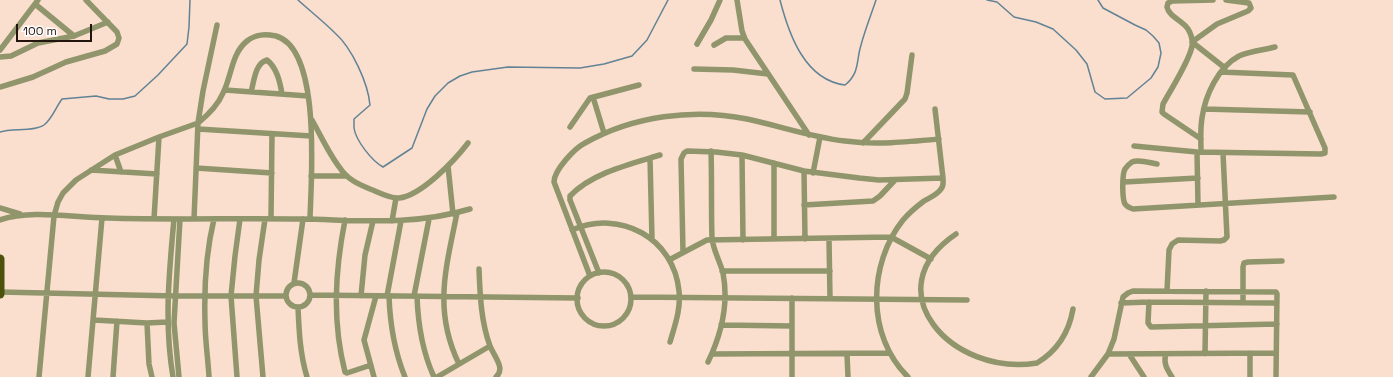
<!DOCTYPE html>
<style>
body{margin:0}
#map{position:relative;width:1393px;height:377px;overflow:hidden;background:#fadece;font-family:"Space Grotesk",sans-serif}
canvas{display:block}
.scale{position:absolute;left:16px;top:24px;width:76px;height:18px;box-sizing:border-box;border:2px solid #21150e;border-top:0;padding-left:5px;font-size:12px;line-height:14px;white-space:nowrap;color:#21150e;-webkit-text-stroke:3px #fff;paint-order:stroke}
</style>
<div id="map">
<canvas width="1393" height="377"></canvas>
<div class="scale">100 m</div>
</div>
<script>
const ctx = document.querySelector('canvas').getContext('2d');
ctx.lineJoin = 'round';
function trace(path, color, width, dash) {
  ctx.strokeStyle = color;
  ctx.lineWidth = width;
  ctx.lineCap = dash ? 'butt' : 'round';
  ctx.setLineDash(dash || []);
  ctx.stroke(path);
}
const stream = new Path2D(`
 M 298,0 C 310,11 323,21 335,33 C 352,48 368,83 370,105 L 354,119 C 354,122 354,125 354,128 C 356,141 372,161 383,167 L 412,148 L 427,109 L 435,96 L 448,83 L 460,76 L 472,72 L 508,67 L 580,68 L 604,64 L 632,56 L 647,40 L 668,0
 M 780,0 C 789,35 805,80 845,85 C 860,73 856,61 861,45 C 865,30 871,15 876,0
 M 987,0 L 997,2 L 1014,17 L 1036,22 L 1053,29 L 1076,50 L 1087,64 L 1095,92 L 1105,99 L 1127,98 L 1151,78 L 1158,67 L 1161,53 L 1159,43 L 1153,36 L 1146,30 L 1135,25 L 1103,8 L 1098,0
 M 0,132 C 12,128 34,132 44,125 C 52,119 56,107 62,99 L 96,96 L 109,99 L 123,99 L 135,96 L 158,75 L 187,44 L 189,27 L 190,0`);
const minor = new Path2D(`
 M 737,0 L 742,31 L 745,39 L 809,135
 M 35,4 L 74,36
 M 1192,42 L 1217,24 L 1248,11 L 1251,8 L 1249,3 L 1226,0
 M 1192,42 L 1225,68
 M 697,44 L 711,20 L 720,0
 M 714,45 L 726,38 L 744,38
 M 0,50 L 38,0
 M 0,57 L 11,56 L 38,43 L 74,36 L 108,22
 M 694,69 L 733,70 L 768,74
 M 0,87 L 33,77 L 66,62 L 105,51 L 117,44 L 119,38 L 117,32 L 86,0
 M 225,90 L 308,96
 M 251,92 C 254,82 255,63 267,60 C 277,68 280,82 282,94
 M 593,97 L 604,133
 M 1204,109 L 1310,112
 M 312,120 C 321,136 329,154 340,168 C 347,179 358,184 370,189 C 378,192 390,199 399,198 C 421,196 455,160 468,143
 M 570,127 L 590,98 L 639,85
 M 198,129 L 311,136
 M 1201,139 L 1164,114 L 1162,112 L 1163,104 C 1170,91 1190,60 1192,46 C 1193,40 1191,34 1188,29 C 1182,20 1169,17 1167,7 L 1168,3 L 1172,1 L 1213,0
 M 863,143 L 905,99 L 907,93 L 912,55
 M 1134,146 L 1197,152 L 1321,154 L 1325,153 L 1325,148 L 1293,75 L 1221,72
 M 1197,152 L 1198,205
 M 1201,152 C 1201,141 1200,130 1202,118 C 1205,96 1218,67 1239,56 C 1250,51 1264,50 1275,47
 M 115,155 L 121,172
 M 742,155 L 743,240
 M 650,158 L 652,239
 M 774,163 L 774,239
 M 1157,164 C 1150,163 1139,159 1132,162 C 1129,164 1127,166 1125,169 C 1122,174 1122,199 1125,204 C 1127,207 1130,208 1133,209 L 1334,197
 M 448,166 L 453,214
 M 196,168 L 272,173
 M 91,170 L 157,174
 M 804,171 L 805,239
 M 813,173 L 820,137
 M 311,176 L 347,176
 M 1124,182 L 1198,178
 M 804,205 L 873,201 L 880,196 L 895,180
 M 0,208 L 20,214
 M 457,213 C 446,268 433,310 459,364
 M 154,219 L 159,137
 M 194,219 L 198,123 C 208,115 218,105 223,93 C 232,76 231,54 247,41 C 256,34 265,34 276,36 C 322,49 311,181 310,219
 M 271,219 L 272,134
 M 0,220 C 32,209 74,218 108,218 C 173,220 237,218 302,219 C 360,220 413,226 470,209
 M 345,220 C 335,271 332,321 345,372 L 347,373 L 371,365
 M 392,221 L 396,198
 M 572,230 C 620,209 674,238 679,291 C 681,309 675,325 670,342
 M 956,234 C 873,290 952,377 1037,363 C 1057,351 1069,332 1073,309
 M 829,239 L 830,298
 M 683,252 L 681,159 L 684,153 L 687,151 L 716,152 L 742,155 L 804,171 L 859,178 L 879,180 L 943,178
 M 669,260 L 707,240 L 891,237 L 931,259
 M 479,269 C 480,295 481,322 490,346 C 494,356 506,369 496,377
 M 722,271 L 830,271
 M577 299a27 27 0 1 1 54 0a27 27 0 1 1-54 0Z
 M 599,273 L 570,200 L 570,196 C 592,173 630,164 660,155
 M 590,276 L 554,182 C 554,170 575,148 585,143 C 633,116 693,108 747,119 C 780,126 811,137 845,141 C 876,145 907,142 939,139
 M 294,283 L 303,219
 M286 295a12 12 0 1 1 24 0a12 12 0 1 1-24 0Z
 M 1167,291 L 1169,250 L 1172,244 L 1178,240 L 1220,241 L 1224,240 L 1227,237 L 1223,153
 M 0,292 L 175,296 L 286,296
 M 310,295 L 578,298
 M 361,296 L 365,255 L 373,221
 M 387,296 L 401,221
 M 389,296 C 390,325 394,350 405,377
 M 414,296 L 429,219
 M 417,296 C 418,325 422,351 434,377
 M 631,297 L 967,300
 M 792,298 L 792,377
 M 1149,302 L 1148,323 L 1151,327 L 1277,324
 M 1243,302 L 1243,267 L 1244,263 L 1248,262 L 1282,261
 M 1121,303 L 1149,302 L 1277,303
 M 298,307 C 299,331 300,354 307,377
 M 94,320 L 147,323 L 167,322
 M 147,323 L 149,364 L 152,377
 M 721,325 L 792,326
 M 1250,353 L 1250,377
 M 712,354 L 890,353
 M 847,354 L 848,377
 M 1108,354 L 1276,353
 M 1129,354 L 1144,377
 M 1166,354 C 1163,363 1167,369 1172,377
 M 1205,354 L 1206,291
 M 708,362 C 721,335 729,304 723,273 C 720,261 713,250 712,238 C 711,209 712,180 711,151
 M 39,377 L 54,216 L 58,202 L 63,193 L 76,180 L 115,155 L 159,137 L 198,123 L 203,91 L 217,25
 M 88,377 L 102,218
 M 113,377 L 117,321
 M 173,377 C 164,323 169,273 174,219
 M 179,377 L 174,323 L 180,219
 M 209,377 C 208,358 205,340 205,321 C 204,287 206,252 214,219
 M 237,377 L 231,296 L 235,256 L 240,219
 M 263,377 L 256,296 L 259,260 L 265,219
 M 374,377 L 364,340 L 376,296
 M 437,377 L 490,346
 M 908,377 C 866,336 868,264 903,220 C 909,213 916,207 924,201 C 929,198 937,195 941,189 C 944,186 943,182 943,178 L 935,109
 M 1091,377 L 1108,354 L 1114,339 L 1123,297 L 1128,293 L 1133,291 L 1276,292 L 1277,294 L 1276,377`);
const primary = new Path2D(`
 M 0,259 L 0,294`);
trace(stream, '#618395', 1.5);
trace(minor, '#90956c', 5.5);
trace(primary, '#4c510b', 9);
</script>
